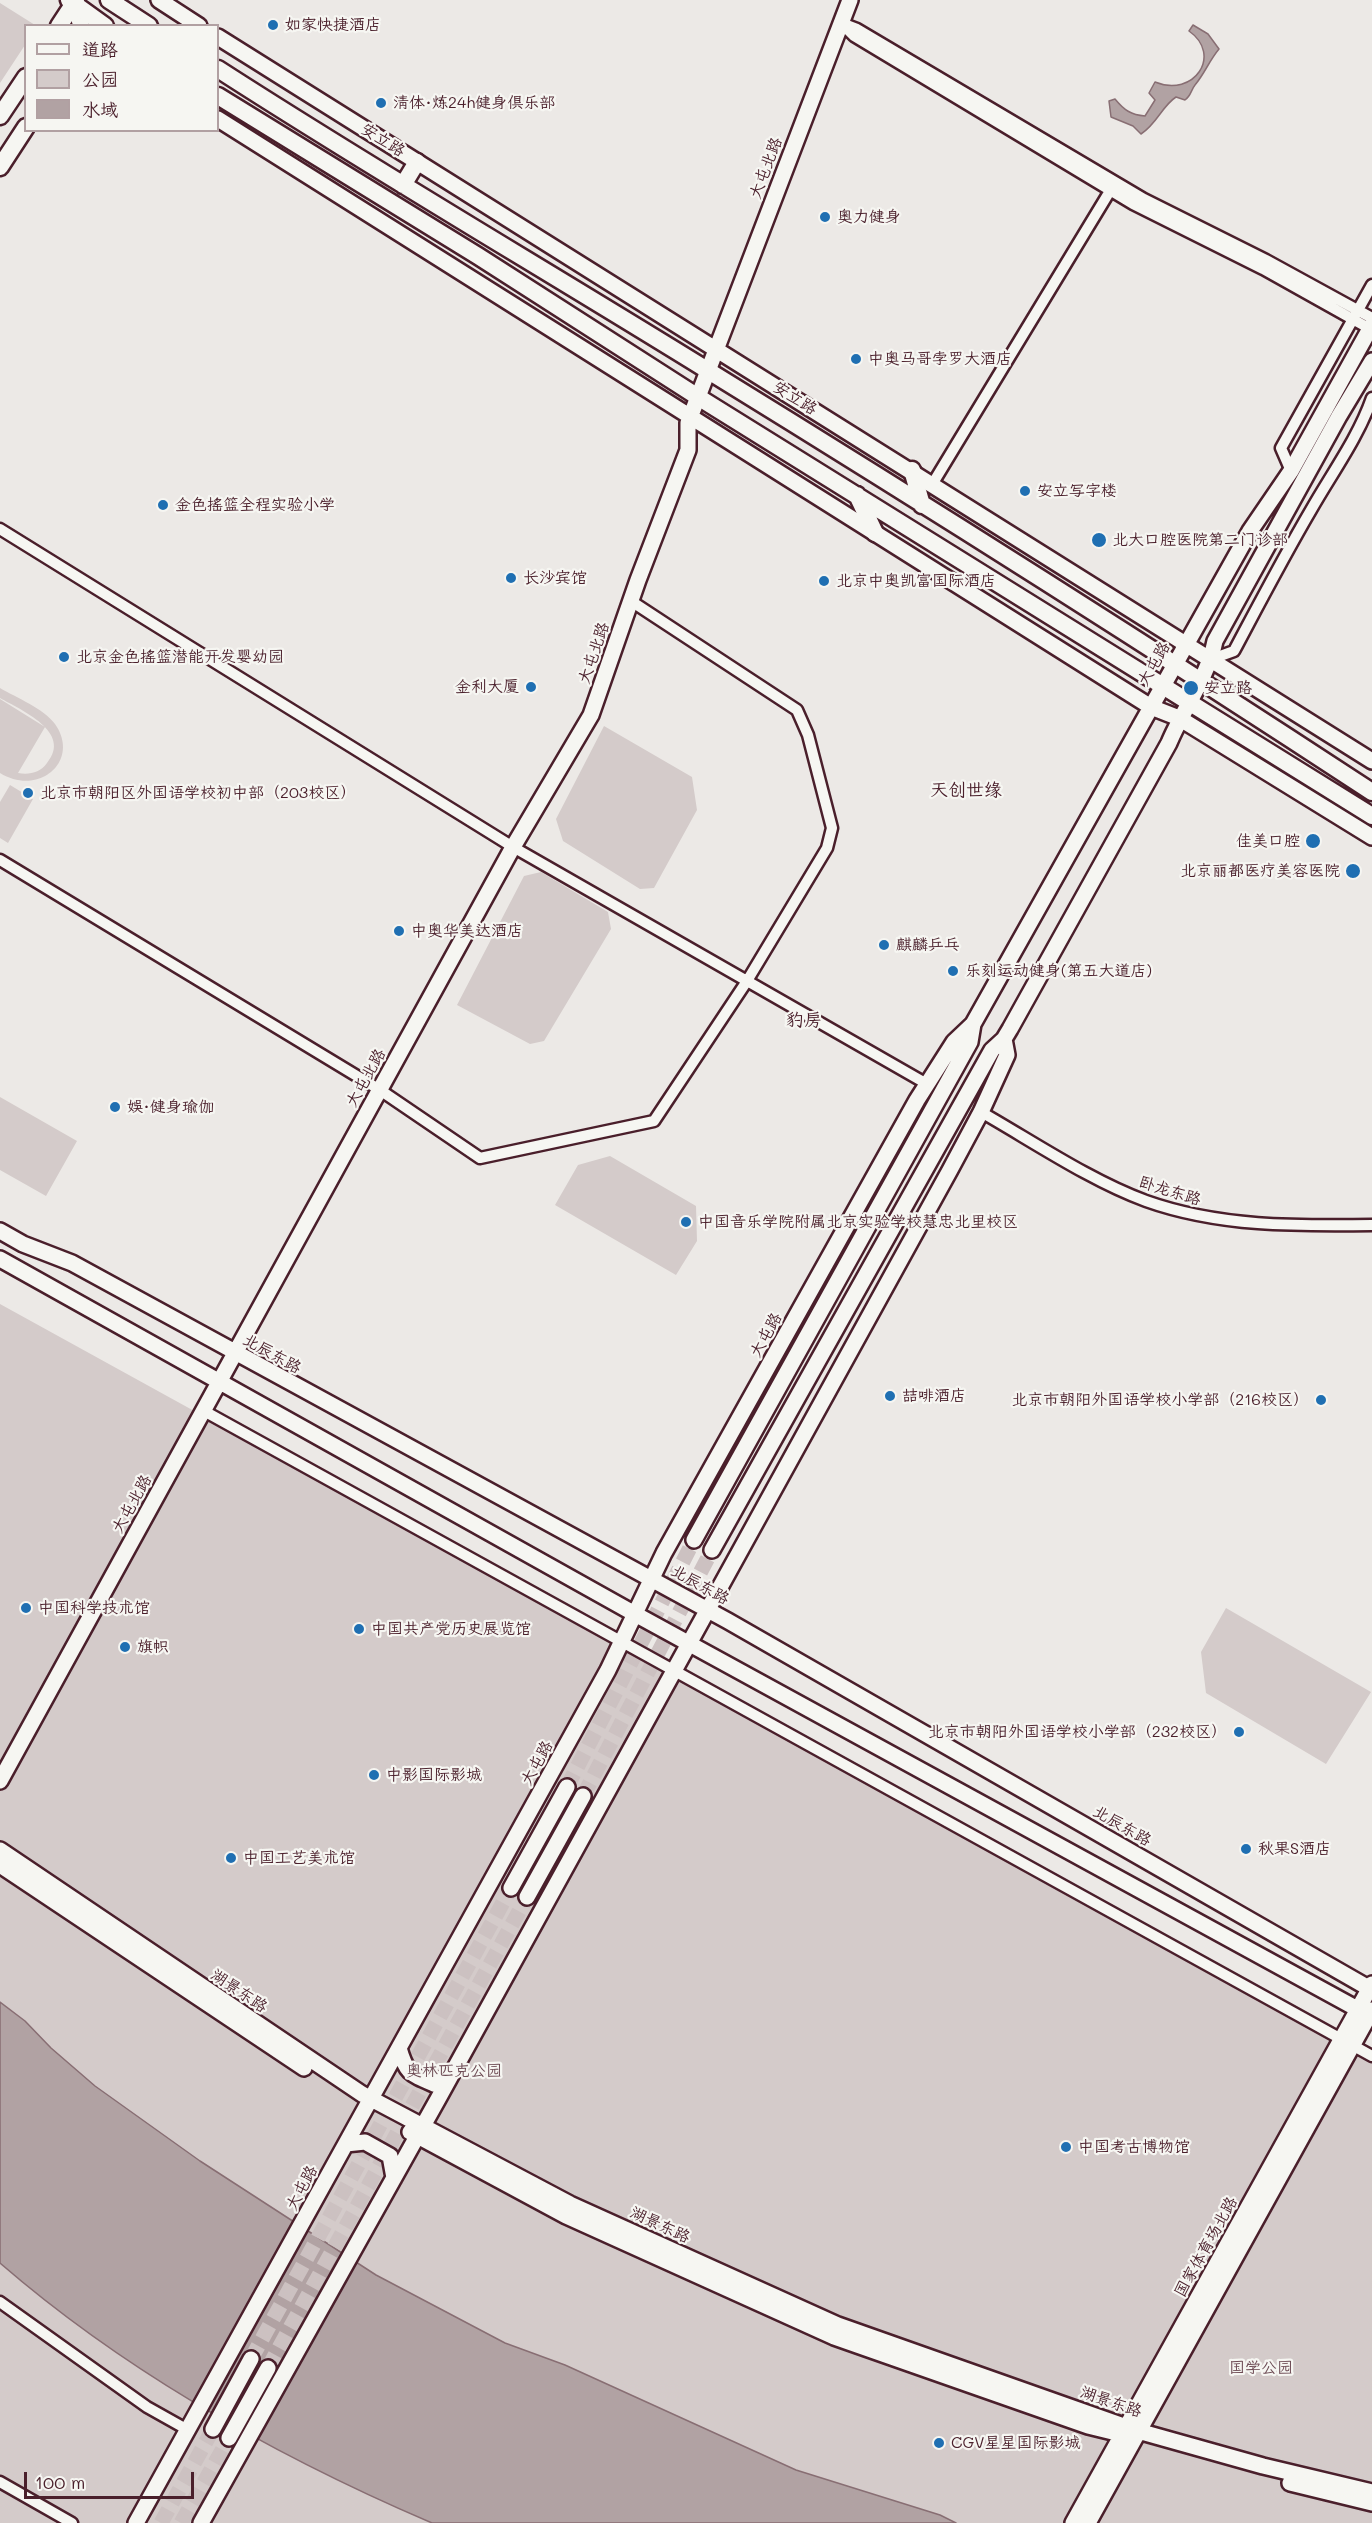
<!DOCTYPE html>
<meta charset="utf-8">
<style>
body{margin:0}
#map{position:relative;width:1372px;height:2523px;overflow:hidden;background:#ece9e6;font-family:Mali,"LXGW WenKai TC",sans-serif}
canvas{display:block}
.legend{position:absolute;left:24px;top:24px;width:195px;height:108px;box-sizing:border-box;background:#f6f6f2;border:2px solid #b1a0a2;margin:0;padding:8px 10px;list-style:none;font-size:18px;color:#4a1f2b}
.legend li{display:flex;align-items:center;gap:12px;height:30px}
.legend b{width:30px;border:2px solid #b1a0a2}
.scale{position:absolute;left:24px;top:2472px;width:170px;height:27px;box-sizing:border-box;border:3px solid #4a1f2b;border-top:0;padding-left:8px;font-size:18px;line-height:21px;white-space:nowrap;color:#4a1f2b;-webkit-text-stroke:4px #f6f6f2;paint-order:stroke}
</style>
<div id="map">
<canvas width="1372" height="2523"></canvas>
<ul class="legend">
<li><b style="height:8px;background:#f6f6f2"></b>道路</li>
<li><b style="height:16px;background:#d4cbca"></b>公园</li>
<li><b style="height:16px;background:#b1a2a3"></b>水域</li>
</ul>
<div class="scale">100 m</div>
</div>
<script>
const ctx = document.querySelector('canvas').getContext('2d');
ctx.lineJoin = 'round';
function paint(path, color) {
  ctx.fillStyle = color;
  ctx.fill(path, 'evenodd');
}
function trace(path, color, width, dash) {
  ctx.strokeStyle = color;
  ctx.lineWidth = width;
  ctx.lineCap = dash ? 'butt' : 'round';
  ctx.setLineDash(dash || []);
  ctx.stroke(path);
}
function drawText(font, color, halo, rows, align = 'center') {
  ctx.font = font + ' Mali,"LXGW WenKai TC",sans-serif';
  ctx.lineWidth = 4.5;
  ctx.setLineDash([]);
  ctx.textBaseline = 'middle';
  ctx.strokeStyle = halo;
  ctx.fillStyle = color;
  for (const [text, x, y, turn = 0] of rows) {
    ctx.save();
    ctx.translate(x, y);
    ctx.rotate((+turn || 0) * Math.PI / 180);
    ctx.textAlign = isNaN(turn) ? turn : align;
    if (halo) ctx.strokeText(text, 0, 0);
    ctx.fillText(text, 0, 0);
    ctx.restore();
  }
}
const green = new Path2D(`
 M 0,3 L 35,25 L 26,26 L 25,45 L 0,83 Z
 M 0,688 C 17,698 43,708 55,724 C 81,761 39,797 0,773 L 0,699 L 45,727 L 18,773 C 29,775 40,773 47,763 C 73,732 21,710 0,698 Z
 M 604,726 L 692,777 L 697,810 L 654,888 L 640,889 L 563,841 L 556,819 Z
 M 10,785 L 33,799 L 8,843 L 0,838 L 0,802 Z
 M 541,872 L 608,912 L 611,929 L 544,1041 L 530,1044 L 457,1005 L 524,876 Z
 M 0,1097 L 77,1141 L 46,1196 L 0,1170 Z
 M 610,1156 L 696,1206 L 697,1241 L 676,1275 L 555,1205 L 578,1165 Z
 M 0,1304 L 1372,2060 L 1372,2523 L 0,2523 Z
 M 1226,1608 L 1371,1692 L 1326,1764 L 1206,1693 L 1201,1652 Z`);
const water = new Path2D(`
 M 1193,25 L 1208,34 L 1219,49 C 1209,61 1205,73 1195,85 C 1191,90 1191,96 1185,100 L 1176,97 C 1162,106 1157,124 1141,134 L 1133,126 L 1111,117 L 1109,101 L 1115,99 C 1124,110 1131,115 1145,116 L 1155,100 L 1149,93 L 1155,82 C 1194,98 1223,55 1189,31 Z
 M 0,2002 L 25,2021 L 51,2048 L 95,2086 L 200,2161 L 376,2275 L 505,2343 L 565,2365 L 796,2470 L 940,2515 L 956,2523 L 432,2523 C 278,2457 127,2373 0,2263 Z`);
const secondaryTunnel = new Path2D(`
 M 567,1787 L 694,1540
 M 583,1796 L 712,1550
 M 251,2359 L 511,1888
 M 268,2368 L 527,1897
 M 161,2523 L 213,2429
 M 181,2523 L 229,2438`);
const street = new Path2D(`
 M 841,23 L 854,36 L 1133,204 L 1263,269 L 1372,330
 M 844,24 L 857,29 L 1144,199 L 1266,260 L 1372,318
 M 1291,471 L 1281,448 L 1372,285
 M 933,483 L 1113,186
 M 0,529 L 513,847 L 927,1084
 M 1212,659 L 1234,651 C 1259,604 1284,556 1311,510 C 1332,473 1358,438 1372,398
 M 0,860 L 380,1090 L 480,1158 L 654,1121 L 747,981 L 827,848 L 832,828 L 808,735 L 797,710 L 631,601
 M 981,1112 C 1032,1141 1091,1181 1146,1201 C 1219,1227 1296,1226 1372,1225
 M 204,1411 L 1372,2056
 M 0,2302 L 147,2407 L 188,2430
 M 0,2482 L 72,2523`);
const secondary = new Path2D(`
 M 159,0 L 199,26
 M 74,3 L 81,26
 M 218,37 L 1372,761
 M 218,119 L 1151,707 L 1179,718 L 1372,837
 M 0,1231 L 23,1244 L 72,1263 L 728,1621 L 1372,1990
 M 0,1259 L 635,1614 L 1372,2017
 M 694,1540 L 970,1042 L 973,1024
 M 712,1550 L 992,1050 L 1004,1039 L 1010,1029 L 1169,743 C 1183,709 1208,677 1215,641 L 1339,416 L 1372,361
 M 0,1781 L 513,847 L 591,715 L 638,580 L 688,450 L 688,423 L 850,0
 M 0,1850 L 362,2094 L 570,2204 L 838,2325 L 1138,2431 L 1263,2466 L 1372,2492
 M 0,1865 L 304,2068
 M 511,1888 L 567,1787
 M 527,1897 L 583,1796
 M 399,2048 C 406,2073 410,2074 434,2084 L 452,2074
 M 410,2132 L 566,2216 L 834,2337 L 1088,2426 L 1129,2436
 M 346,2144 L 365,2142 L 390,2156 L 394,2178
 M 213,2429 L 251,2359
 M 229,2438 L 268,2368
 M 1290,2483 L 1372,2503
 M 136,2523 L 608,1670 L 664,1553 L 917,1100 L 954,1042 L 973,1024 L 1250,531 L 1291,471 L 1372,325
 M 201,2523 L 438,2099 L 950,1170 L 981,1112 L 1007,1055 L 1004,1039
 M 1073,2523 L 1372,1984
 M 1088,2523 L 1372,2010`);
const primary = new Path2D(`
 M 69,0 L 105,26
 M 109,0 L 149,26
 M 59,26 L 76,0
 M 218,69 C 379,173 544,269 707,370 C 931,508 1152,648 1372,792
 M 218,96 L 478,256 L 698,397 L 1372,816
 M 0,116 L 26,77
 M 0,167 L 26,127
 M 403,185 L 417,162
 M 912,470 L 922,505
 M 857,495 L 875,533`);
const markers = [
 [273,25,6,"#1f6fb2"],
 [381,103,6,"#1f6fb2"],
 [825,217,6,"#1f6fb2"],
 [856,359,6,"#1f6fb2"],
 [1025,491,6,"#1f6fb2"],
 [163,505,6,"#1f6fb2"],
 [1099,540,8,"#1f6fb2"],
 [511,578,6,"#1f6fb2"],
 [824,581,6,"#1f6fb2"],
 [64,657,6,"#1f6fb2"],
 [531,687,6,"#1f6fb2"],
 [1191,688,8,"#1f6fb2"],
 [28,793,6,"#1f6fb2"],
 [1313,841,8,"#1f6fb2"],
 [1353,871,8,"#1f6fb2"],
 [399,931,6,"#1f6fb2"],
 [884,945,6,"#1f6fb2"],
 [953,971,6,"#1f6fb2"],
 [115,1107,6,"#1f6fb2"],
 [686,1222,6,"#1f6fb2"],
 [890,1396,6,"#1f6fb2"],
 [1321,1400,6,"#1f6fb2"],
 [26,1608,6,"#1f6fb2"],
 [359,1629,6,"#1f6fb2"],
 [125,1647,6,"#1f6fb2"],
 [1239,1732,6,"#1f6fb2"],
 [374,1775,6,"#1f6fb2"],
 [1246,1849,6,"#1f6fb2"],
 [231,1858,6,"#1f6fb2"],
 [1066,2147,6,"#1f6fb2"],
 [939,2443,6,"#1f6fb2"]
];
const poiNames = [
 ["如家快捷酒店",285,25],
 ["清体·炼24h健身俱乐部",393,103],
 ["奥力健身",837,217],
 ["中奥马哥孛罗大酒店",868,359],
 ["安立写字楼",1037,491],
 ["金色摇篮全程实验小学",175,505],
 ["北大口腔医院第二门诊部",1112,540],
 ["长沙宾馆",523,578],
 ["北京中奥凯富国际酒店",836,581],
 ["北京金色摇篮潜能开发婴幼园",76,657],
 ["金利大厦",519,687,"right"],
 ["安立路",1204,688],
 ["北京市朝阳区外国语学校初中部（203校区）",40,793],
 ["佳美口腔",1300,841,"right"],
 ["北京丽都医疗美容医院",1340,871,"right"],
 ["中奥华美达酒店",411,931],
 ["麒麟乒乓",896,945],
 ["乐刻运动健身(第五大道店)",965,971],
 ["娱·健身瑜伽",127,1107],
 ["中国音乐学院附属北京实验学校慧忠北里校区",698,1222],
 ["喆啡酒店",902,1396],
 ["北京市朝阳外国语学校小学部（216校区）",1309,1400,"right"],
 ["中国科学技术馆",38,1608],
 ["中国共产党历史展览馆",371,1629],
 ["旗帜",137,1647],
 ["北京市朝阳外国语学校小学部（232校区）",1227,1732,"right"],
 ["中影国际影城",386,1775],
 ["秋果S酒店",1258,1849],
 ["中国工艺美术馆",243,1858],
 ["中国考古博物馆",1078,2147],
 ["CGV星星国际影城",951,2443]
];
const streetNames = [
 ["安立路",383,140,32],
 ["大屯北路",766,168,-69],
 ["安立路",795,398,32],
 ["大屯北路",594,653,-71],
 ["大屯路",1154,664,-60],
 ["大屯北路",366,1078,-61],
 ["卧龙东路",1170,1191,17],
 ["大屯路",766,1335,-61],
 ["北辰东路",272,1354,29],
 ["大屯北路",132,1504,-61],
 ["北辰东路",700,1585,29],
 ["大屯路",537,1763,-61],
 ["北辰东路",1122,1826,30],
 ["湖景东路",239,1991,34],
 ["大屯路",302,2188,-62],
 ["湖景东路",660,2225,25],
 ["国家体育场北路",1206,2247,-61],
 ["湖景东路",1111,2402,19]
];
const parkNames = [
 ["奥林匹克公园",454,2071],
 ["国学公园",1261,2368]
];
const neighbourhoodNames = [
 ["天创世缘",966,790],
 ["豹房",804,1020]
];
paint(green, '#d4cbca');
paint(water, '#b1a2a3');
trace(water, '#886e73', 1.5);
trace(secondaryTunnel, '#ccc1c1', 15, [15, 8]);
trace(street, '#4a1f2b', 15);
trace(secondary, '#4a1f2b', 20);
trace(primary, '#4a1f2b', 21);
trace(street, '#f6f6f2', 10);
trace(secondary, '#f6f6f2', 15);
trace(primary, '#f6f6f2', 16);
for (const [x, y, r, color] of markers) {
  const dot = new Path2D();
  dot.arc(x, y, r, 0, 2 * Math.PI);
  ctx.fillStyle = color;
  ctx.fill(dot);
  trace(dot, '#f6f6f2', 2);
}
drawText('16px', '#4a1f2b', '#f6f6f2', poiNames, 'left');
drawText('16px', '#4a1f2b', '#f6f6f2', streetNames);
drawText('16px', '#6c4a53', '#f6f6f2', parkNames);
drawText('18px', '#4a1f2b', '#f6f6f2', neighbourhoodNames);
</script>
